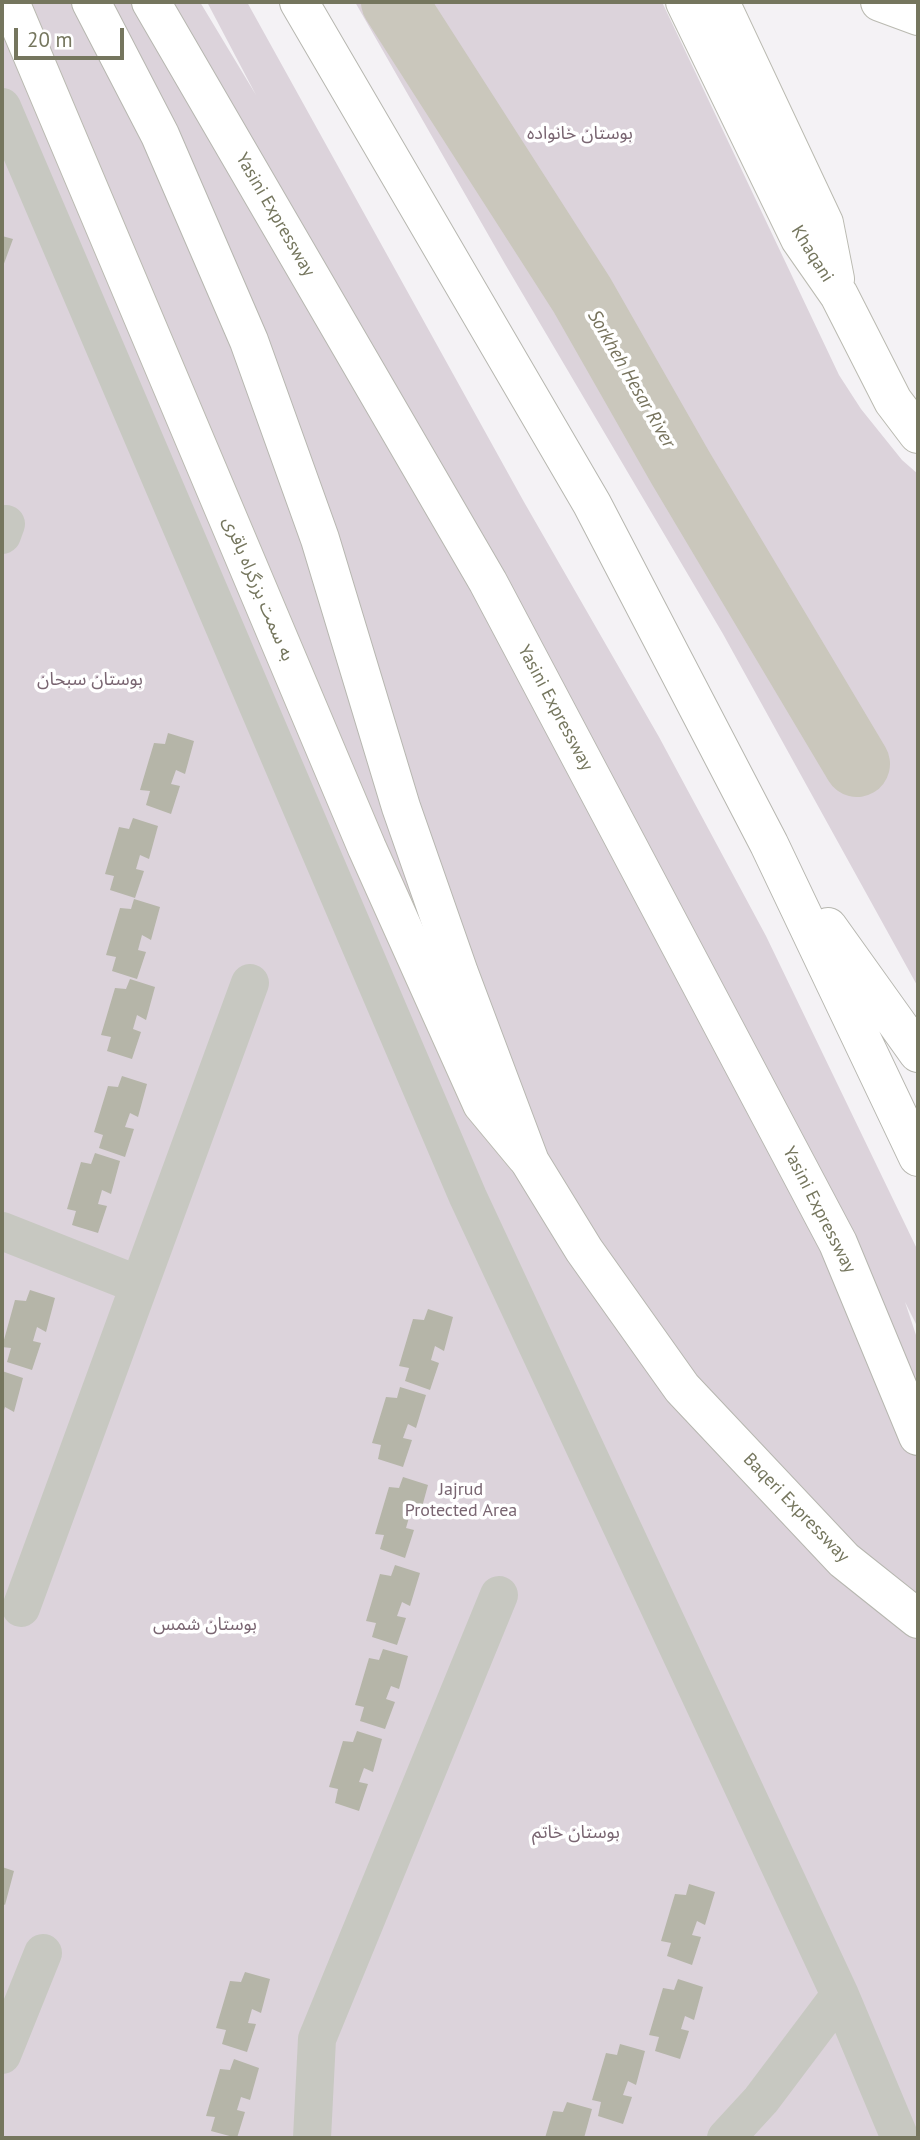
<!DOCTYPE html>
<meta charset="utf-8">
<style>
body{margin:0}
#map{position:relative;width:920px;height:2140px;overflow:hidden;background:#f4f2f5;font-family:"PT Sans",sans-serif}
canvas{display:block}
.frame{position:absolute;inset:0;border:4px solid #75765e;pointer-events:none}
.scale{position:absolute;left:14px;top:28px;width:110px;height:32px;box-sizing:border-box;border:4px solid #75765e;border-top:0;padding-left:9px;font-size:21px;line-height:24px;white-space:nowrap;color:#75765e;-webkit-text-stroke:5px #fff;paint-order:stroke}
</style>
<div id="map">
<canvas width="920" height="2140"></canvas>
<div class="frame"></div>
<div class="scale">20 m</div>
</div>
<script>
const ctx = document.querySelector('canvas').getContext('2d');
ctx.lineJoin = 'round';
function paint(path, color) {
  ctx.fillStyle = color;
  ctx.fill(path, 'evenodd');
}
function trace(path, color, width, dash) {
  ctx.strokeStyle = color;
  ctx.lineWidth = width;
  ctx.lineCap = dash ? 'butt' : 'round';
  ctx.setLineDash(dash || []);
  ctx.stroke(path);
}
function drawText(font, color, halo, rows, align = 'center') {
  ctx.font = font + ' "PT Sans","Noto Sans Arabic",sans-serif';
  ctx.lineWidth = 7;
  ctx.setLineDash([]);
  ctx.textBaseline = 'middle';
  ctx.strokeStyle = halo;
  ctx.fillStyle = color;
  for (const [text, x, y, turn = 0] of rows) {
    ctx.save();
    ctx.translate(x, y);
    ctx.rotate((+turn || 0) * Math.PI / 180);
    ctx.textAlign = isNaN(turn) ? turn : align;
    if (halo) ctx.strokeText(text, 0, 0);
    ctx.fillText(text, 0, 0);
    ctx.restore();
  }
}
const green = new Path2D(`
 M 2,2 L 200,2 L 256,95 L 207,2 L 247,2 L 524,502 L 659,737 L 766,936 L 918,1251 L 918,1328 L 905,1302 L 918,1341 L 918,2138 L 2,2138 Z
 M 355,2 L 662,2 L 839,375 L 861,409 L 902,460 L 918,474 L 918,987 L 723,634 L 505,264 Z`);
const river = new Path2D(`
 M 394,2 L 582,295 L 680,467 L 857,764`);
const building = new Path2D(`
 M 2,236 L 13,239 L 2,269 Z
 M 168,733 L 194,741 L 185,774 L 176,770 L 171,784 L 180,786 L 171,814 L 146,805 L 150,791 L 140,790 L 154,743 L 165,744 Z
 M 133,818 L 158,826 L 149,859 L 140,855 L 136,869 L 144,871 L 135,898 L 110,890 L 114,876 L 105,874 L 119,827 L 129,829 Z
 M 134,899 L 160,907 L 151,940 L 142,935 L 138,950 L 146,952 L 137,979 L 112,971 L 116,957 L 106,955 L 120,908 L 131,909 Z
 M 130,979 L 155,987 L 146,1020 L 137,1015 L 133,1029 L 141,1032 L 132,1059 L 107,1051 L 111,1037 L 101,1035 L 115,988 L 126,989 Z
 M 122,1076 L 147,1084 L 138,1117 L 130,1113 L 125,1127 L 134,1129 L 125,1157 L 99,1148 L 103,1135 L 94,1132 L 108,1086 L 118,1087 Z
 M 95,1153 L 120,1161 L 111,1194 L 102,1190 L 98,1204 L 107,1206 L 98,1233 L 72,1225 L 76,1211 L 67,1209 L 81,1162 L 91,1164 Z
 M 30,1290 L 55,1298 L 46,1332 L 37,1327 L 33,1341 L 41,1343 L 32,1370 L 7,1362 L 11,1348 L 2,1347 L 15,1300 L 26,1301 Z
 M 428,1309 L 453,1317 L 444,1351 L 435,1346 L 431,1360 L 439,1363 L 430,1390 L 405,1381 L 409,1368 L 399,1366 L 413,1319 L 424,1320 Z
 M 2,1371 L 23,1378 L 14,1412 L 5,1407 L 2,1417 Z
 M 400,1387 L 426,1395 L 416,1428 L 408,1424 L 403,1438 L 412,1440 L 403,1467 L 378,1459 L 381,1445 L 372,1443 L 386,1397 L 397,1398 Z
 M 403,1477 L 428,1485 L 419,1518 L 410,1514 L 406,1528 L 414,1530 L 405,1558 L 380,1549 L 384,1535 L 375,1534 L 389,1487 L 399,1488 Z
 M 395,1565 L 420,1573 L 410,1606 L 402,1602 L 397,1616 L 406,1618 L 397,1645 L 372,1637 L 376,1623 L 366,1621 L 380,1574 L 391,1576 Z
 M 383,1649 L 408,1656 L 399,1689 L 391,1686 L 386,1699 L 395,1702 L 385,1729 L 360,1721 L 364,1707 L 355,1705 L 369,1658 L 379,1660 Z
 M 357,1731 L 382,1739 L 373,1772 L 364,1768 L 359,1782 L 368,1784 L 359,1811 L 335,1803 L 338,1789 L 329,1787 L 343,1741 L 353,1742 Z
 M 2,1867 L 14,1871 L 5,1905 L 2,1903 Z
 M 689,1884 L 715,1892 L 705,1925 L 697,1921 L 692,1935 L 701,1937 L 692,1965 L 667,1956 L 671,1943 L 661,1941 L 675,1894 L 686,1895 Z
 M 245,1972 L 270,1979 L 261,2013 L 252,2009 L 248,2023 L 256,2024 L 247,2052 L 222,2044 L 226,2030 L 216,2028 L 230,1981 L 241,1982 Z
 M 678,1979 L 703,1987 L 694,2020 L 685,2016 L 681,2029 L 689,2031 L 680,2059 L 655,2051 L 659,2037 L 649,2035 L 663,1988 L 674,1990 Z
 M 620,2044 L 645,2051 L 636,2085 L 628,2081 L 623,2095 L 632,2097 L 623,2124 L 598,2116 L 601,2102 L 592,2100 L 606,2053 L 617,2055 Z
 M 234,2059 L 259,2068 L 250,2100 L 241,2097 L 237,2110 L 245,2112 L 237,2138 L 211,2131 L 215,2117 L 206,2116 L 220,2069 L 230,2070 Z
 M 567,2102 L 592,2109 L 584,2138 L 545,2138 L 553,2111 L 563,2112 Z`);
const street = new Path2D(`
 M 2,107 L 468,1197 L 840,1995 L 900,2138
 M 2,535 L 6,524
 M 2,1231 L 139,1285
 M 21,1608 L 250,983
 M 2,2055 L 43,1953
 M 312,2138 L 317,2039 L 499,1595
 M 726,2138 L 761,2100 L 840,1995`);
const secondary = new Path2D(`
 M 10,2 L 367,848 L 482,1104 L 526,1157
 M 685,2 L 800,239 L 839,295 L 893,401 L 918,434
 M 720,2 L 824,223 L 835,279
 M 880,2 L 918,16`);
const highway = new Path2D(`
 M 91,2 L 160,135 L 249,341 L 320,539 L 401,807 L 459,973 L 530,1162 L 584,1250 L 682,1388 L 844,1560 L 918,1619
 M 151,2 L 488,582 L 838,1243 L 918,1436
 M 299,2 L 592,504 L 769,844 L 918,1157
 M 828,927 L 918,1053`);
const parkNames = [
 ["بوستان خانواده",580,134],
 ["بوستان سبحان",90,680],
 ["Jajrud",461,1490],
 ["Protected Area",461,1511],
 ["بوستان شمس",205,1625],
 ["بوستان خاتم",576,1833]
];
const streetNames = [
 ["Yasini Expressway",275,215,60],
 ["Khaqani",812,254,58],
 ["به سمت بزرگراه باقری",258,589,67],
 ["Yasini Expressway",555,708,62],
 ["Yasini Expressway",819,1210,63],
 ["Baqeri Expressway",796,1508,46]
];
const waterNames = [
 ["Sorkheh Hesar River",631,379,60]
];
paint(green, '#dcd3db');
trace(river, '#cac7bc', 66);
paint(building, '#b5b5a8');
trace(secondary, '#babab1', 40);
trace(highway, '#b7b7b0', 40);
trace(street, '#c7c8c1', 38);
trace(secondary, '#fff', 38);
trace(highway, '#fff', 38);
drawText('18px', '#796571', '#fff', parkNames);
drawText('18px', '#75765e', '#fff', streetNames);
drawText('italic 19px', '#77735d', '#fff', waterNames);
</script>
